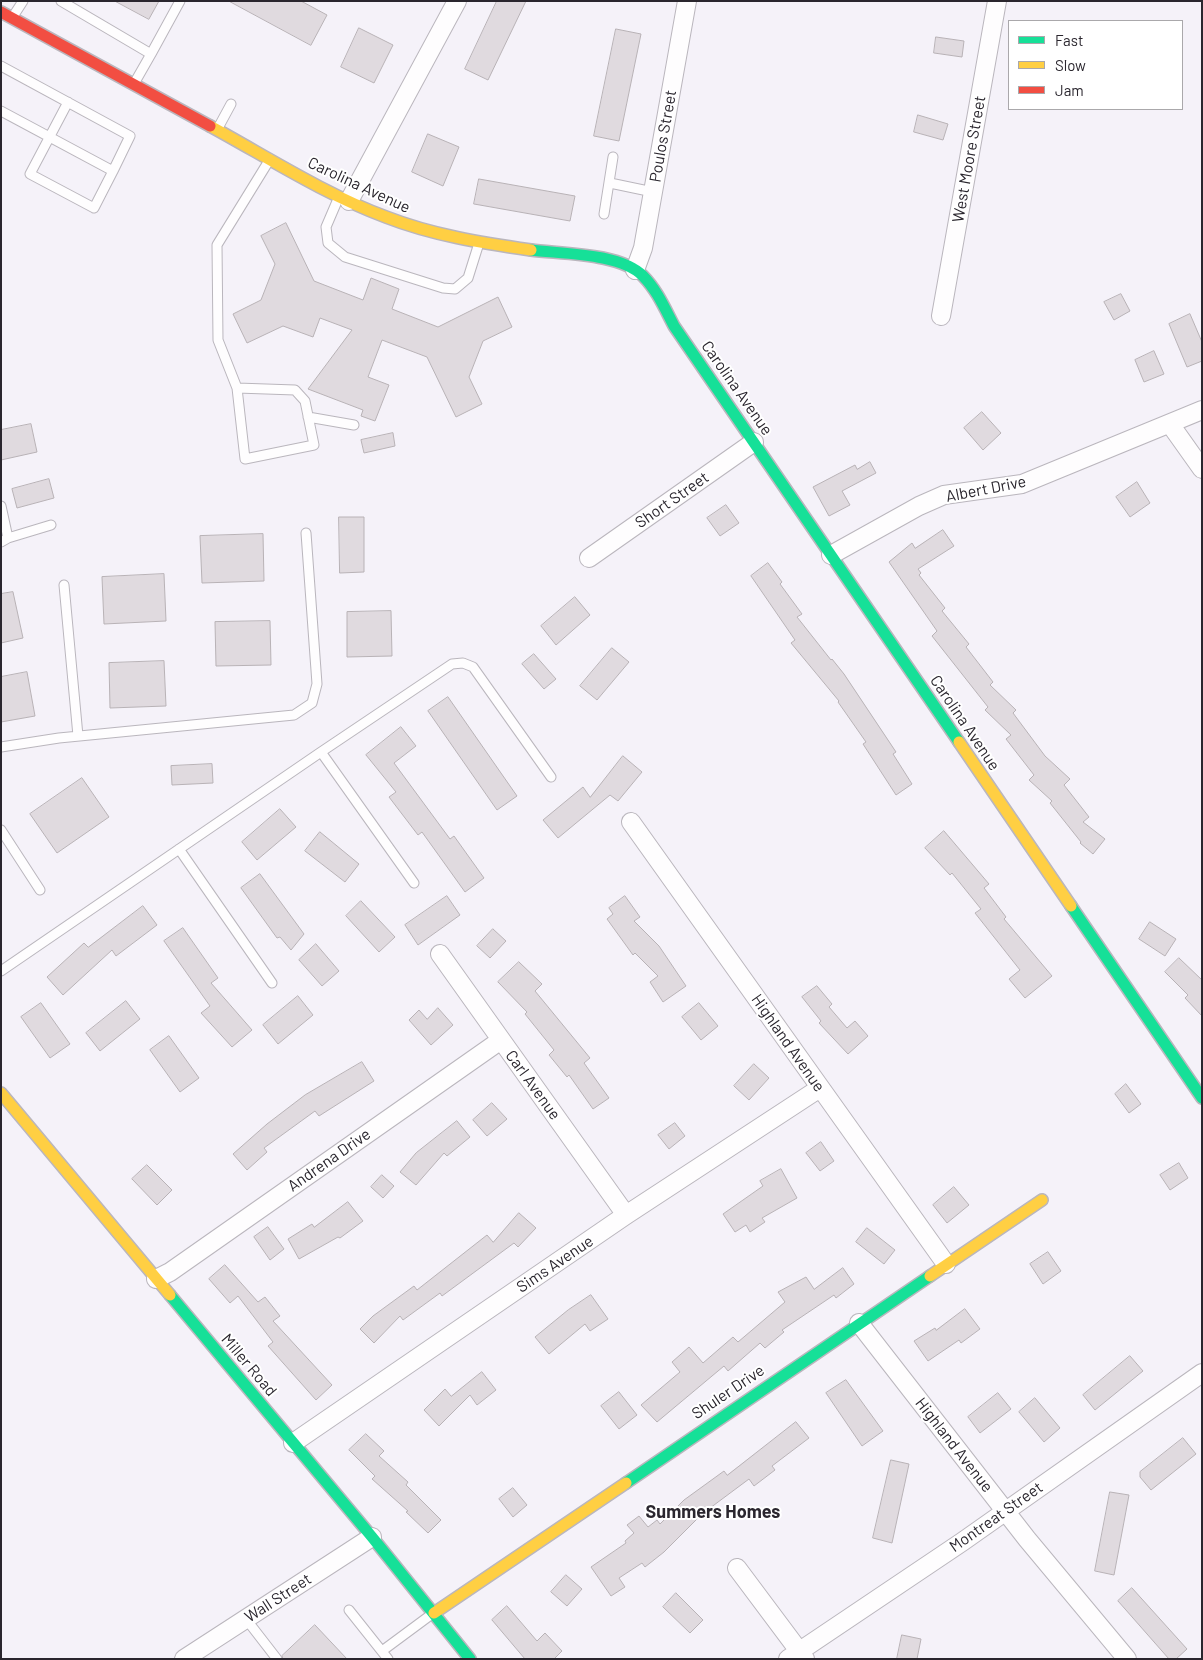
<!DOCTYPE html>
<style>
body{margin:0}
#map{position:relative;width:1203px;height:1660px;overflow:hidden;background:#f5f2f9;font-family:Barlow,sans-serif}
canvas{display:block}
.frame{position:absolute;inset:0;border:2px solid #2a262e;pointer-events:none}
.legend{position:absolute;left:1008px;top:20px;width:175px;height:90px;box-sizing:border-box;background:#fff;border:1px solid #aaa8ab;margin:0;padding:6px 9px;list-style:none;font-size:15px;color:#2a262e}
.legend li{display:flex;align-items:center;gap:10px;height:25px}
.legend b{width:25px;border:1px solid #aaa8ab}
</style>
<div id="map">
<canvas width="1203" height="1660"></canvas>
<div class="frame"></div>
<ul class="legend">
<li><b style="height:6px;background:#16e098"></b>Fast</li>
<li><b style="height:6px;background:#ffcf43"></b>Slow</li>
<li><b style="height:6px;background:#f24e42"></b>Jam</li>
</ul>
</div>
<script>
const ctx = document.querySelector('canvas').getContext('2d');
ctx.lineJoin = 'round';
function paint(path, color) {
  ctx.fillStyle = color;
  ctx.fill(path, 'evenodd');
}
function trace(path, color, width, dash) {
  ctx.strokeStyle = color;
  ctx.lineWidth = width;
  ctx.lineCap = dash ? 'butt' : 'round';
  ctx.setLineDash(dash || []);
  ctx.stroke(path);
}
function drawText(font, color, halo, rows, align = 'center') {
  ctx.font = font + ' Barlow,sans-serif';
  ctx.lineWidth = 4;
  ctx.setLineDash([]);
  ctx.textBaseline = 'middle';
  ctx.strokeStyle = halo;
  ctx.fillStyle = color;
  for (const [text, x, y, turn = 0] of rows) {
    ctx.save();
    ctx.translate(x, y);
    ctx.rotate((+turn || 0) * Math.PI / 180);
    ctx.textAlign = isNaN(turn) ? turn : align;
    if (halo) ctx.strokeText(text, 0, 0);
    ctx.fillText(text, 0, 0);
    ctx.restore();
  }
}
const building = new Path2D(`
 M 115,1 L 159,1 L 149,19 Z
 M 229,1 L 301,1 L 327,15 L 311,45 Z
 M 497,1 L 526,1 L 488,80 L 465,69 Z
 M 359,28 L 393,45 L 374,83 L 341,67 Z
 M 616,29 L 641,34 L 619,141 L 594,136 Z
 M 936,37 L 964,41 L 962,57 L 934,53 Z
 M 918,115 L 948,124 L 943,140 L 914,132 Z
 M 428,134 L 459,147 L 443,186 L 412,172 Z
 M 479,179 L 575,196 L 570,221 L 474,204 Z
 M 286,223 L 314,281 L 363,300 L 371,278 L 399,289 L 392,309 L 438,327 L 498,297 L 512,327 L 483,341 L 469,377 L 482,404 L 456,417 L 427,357 L 382,340 L 368,377 L 389,385 L 375,421 L 361,416 L 363,410 L 308,389 L 352,330 L 320,318 L 313,337 L 283,326 L 247,343 L 233,314 L 261,300 L 275,264 L 261,236 Z
 M 1121,294 L 1130,311 L 1114,320 L 1104,302 Z
 M 1190,314 L 1202,342 L 1202,361 L 1187,367 L 1169,324 Z
 M 1154,351 L 1164,374 L 1144,382 L 1135,360 Z
 M 982,412 L 1001,433 L 983,450 L 964,428 Z
 M 31,424 L 37,452 L 1,460 L 1,430 Z
 M 393,433 L 395,446 L 364,453 L 361,440 Z
 M 870,462 L 876,473 L 842,491 L 850,505 L 829,516 L 813,487 L 855,465 L 857,469 Z
 M 49,479 L 54,498 L 17,508 L 12,489 Z
 M 1137,482 L 1150,503 L 1130,517 L 1116,497 Z
 M 726,505 L 739,523 L 720,536 L 707,518 Z
 M 339,517 L 364,517 L 364,572 L 340,573 Z
 M 943,530 L 954,546 L 918,569 L 921,573 L 919,575 L 945,608 L 942,611 L 969,644 L 966,647 L 993,682 L 990,685 L 1016,710 L 1013,713 L 1045,756 L 1070,779 L 1064,785 L 1089,817 L 1083,822 L 1105,839 L 1093,854 L 1080,843 L 1081,842 L 1050,803 L 1052,801 L 1029,780 L 1034,775 L 1006,739 L 1011,735 L 985,710 L 988,707 L 932,636 L 937,631 L 889,562 L 912,543 L 915,548 Z
 M 263,534 L 264,581 L 202,583 L 200,536 Z
 M 768,563 L 782,582 L 780,584 L 802,614 L 797,617 L 831,660 L 832,659 L 844,674 L 896,752 L 893,754 L 912,784 L 896,795 L 863,744 L 866,742 L 838,702 L 839,701 L 791,643 L 795,640 L 751,576 Z
 M 164,574 L 166,621 L 104,624 L 102,577 Z
 M 13,592 L 23,638 L 1,643 L 1,594 Z
 M 575,597 L 590,615 L 556,645 L 541,626 Z
 M 391,611 L 392,656 L 347,657 L 347,612 Z
 M 270,621 L 271,665 L 216,666 L 215,622 Z
 M 612,648 L 629,662 L 597,700 L 580,686 Z
 M 534,654 L 556,679 L 544,689 L 522,664 Z
 M 164,661 L 166,706 L 110,708 L 109,663 Z
 M 27,672 L 35,716 L 1,722 L 1,677 Z
 M 448,697 L 517,796 L 497,810 L 428,711 Z
 M 401,727 L 416,746 L 394,763 L 450,839 L 454,836 L 484,878 L 465,892 L 422,832 L 418,835 L 389,797 L 396,792 L 366,755 Z
 M 623,756 L 642,772 L 618,801 L 610,795 L 558,838 L 543,820 L 583,787 L 590,797 Z
 M 212,764 L 213,783 L 172,785 L 171,766 Z
 M 82,778 L 109,817 L 57,853 L 30,814 Z
 M 280,809 L 296,827 L 257,860 L 242,842 Z
 M 944,831 L 989,884 L 984,888 L 1006,917 L 1004,919 L 1052,976 L 1025,998 L 1009,979 L 1020,970 L 975,913 L 981,909 L 952,873 L 950,875 L 925,848 Z
 M 320,832 L 359,864 L 345,882 L 305,851 Z
 M 260,874 L 304,934 L 291,950 L 280,937 L 277,938 L 241,888 Z
 M 447,896 L 460,915 L 418,945 L 405,925 Z
 M 625,896 L 640,917 L 634,921 L 659,946 L 686,986 L 663,1002 L 650,982 L 658,976 L 635,953 L 633,955 L 607,919 L 613,914 L 609,908 Z
 M 361,901 L 395,937 L 379,952 L 346,916 Z
 M 143,906 L 157,925 L 116,956 L 112,950 L 63,995 L 47,977 L 84,943 L 88,947 Z
 M 1150,922 L 1176,939 L 1165,956 L 1139,939 Z
 M 183,928 L 218,978 L 211,983 L 252,1030 L 232,1047 L 201,1013 L 210,1006 L 164,941 Z
 M 493,929 L 506,941 L 490,958 L 477,946 Z
 M 316,944 L 339,971 L 322,986 L 299,960 Z
 M 1179,958 L 1202,980 L 1202,1016 L 1185,998 L 1188,995 L 1165,972 Z
 M 519,962 L 542,984 L 535,991 L 590,1058 L 584,1063 L 609,1098 L 593,1109 L 569,1075 L 567,1077 L 549,1055 L 554,1050 L 525,1014 L 527,1012 L 498,982 Z
 M 817,986 L 832,1004 L 829,1007 L 847,1028 L 855,1021 L 868,1036 L 848,1054 L 819,1023 L 821,1021 L 802,997 Z
 M 298,996 L 313,1015 L 278,1044 L 263,1025 Z
 M 126,1001 L 140,1019 L 100,1051 L 86,1033 Z
 M 41,1003 L 70,1044 L 50,1058 L 21,1017 Z
 M 699,1003 L 718,1026 L 701,1040 L 682,1017 Z
 M 438,1008 L 453,1025 L 431,1045 L 409,1020 L 419,1010 L 427,1019 Z
 M 169,1036 L 199,1078 L 180,1092 L 150,1050 Z
 M 362,1062 L 374,1081 L 319,1116 L 315,1111 L 264,1148 L 267,1152 L 247,1170 L 233,1154 L 267,1124 L 305,1095 Z
 M 754,1064 L 769,1078 L 749,1100 L 734,1086 Z
 M 1126,1084 L 1141,1104 L 1129,1113 L 1115,1094 Z
 M 492,1103 L 507,1119 L 487,1136 L 473,1120 Z
 M 457,1121 L 470,1137 L 447,1156 L 444,1153 L 416,1185 L 400,1172 L 416,1153 Z
 M 675,1123 L 685,1136 L 669,1149 L 658,1135 Z
 M 821,1142 L 834,1161 L 820,1171 L 806,1153 Z
 M 1179,1163 L 1188,1178 L 1170,1190 L 1160,1175 Z
 M 147,1165 L 172,1190 L 157,1205 L 132,1179 Z
 M 781,1169 L 797,1198 L 762,1218 L 765,1222 L 750,1232 L 746,1225 L 735,1232 L 723,1214 L 763,1186 L 760,1181 Z
 M 382,1175 L 394,1186 L 383,1198 L 371,1187 Z
 M 954,1187 L 969,1205 L 947,1223 L 933,1205 Z
 M 348,1202 L 363,1221 L 340,1238 L 338,1237 L 299,1259 L 288,1239 L 312,1224 L 314,1227 Z
 M 519,1213 L 536,1228 L 518,1247 L 514,1243 L 442,1296 L 440,1293 L 403,1320 L 400,1316 L 374,1343 L 360,1329 L 373,1316 L 414,1286 L 417,1290 L 487,1235 L 493,1242 Z
 M 268,1227 L 284,1249 L 270,1260 L 254,1237 Z
 M 867,1228 L 895,1250 L 884,1264 L 856,1242 Z
 M 1048,1252 L 1061,1271 L 1043,1284 L 1030,1264 Z
 M 225,1265 L 258,1302 L 265,1297 L 280,1316 L 273,1321 L 332,1385 L 316,1400 L 268,1346 L 273,1342 L 238,1296 L 230,1303 L 209,1279 Z
 M 843,1268 L 854,1284 L 836,1298 L 834,1295 L 782,1330 L 784,1332 L 765,1348 L 760,1343 L 728,1371 L 724,1366 L 657,1422 L 641,1405 L 680,1372 L 672,1362 L 689,1347 L 703,1363 L 733,1337 L 738,1342 L 785,1302 L 778,1292 L 806,1277 L 814,1289 Z
 M 591,1295 L 608,1319 L 590,1331 L 585,1324 L 549,1354 L 535,1337 L 568,1310 Z
 M 965,1309 L 980,1329 L 961,1343 L 959,1340 L 928,1361 L 914,1341 L 935,1328 L 936,1330 Z
 M 1130,1356 L 1143,1371 L 1095,1410 L 1083,1395 Z
 M 482,1372 L 496,1390 L 477,1405 L 470,1395 L 439,1426 L 424,1410 L 445,1389 L 451,1396 Z
 M 846,1380 L 883,1431 L 862,1446 L 826,1393 Z
 M 619,1392 L 637,1415 L 619,1429 L 601,1406 Z
 M 998,1393 L 1011,1409 L 980,1433 L 968,1417 Z
 M 1035,1398 L 1060,1428 L 1044,1442 L 1019,1412 Z
 M 796,1422 L 809,1438 L 772,1466 L 775,1470 L 754,1486 L 749,1479 L 702,1514 L 664,1552 L 645,1567 L 642,1563 L 619,1578 L 625,1587 L 611,1596 L 591,1567 L 626,1543 L 625,1541 L 634,1533 L 627,1525 L 639,1516 L 648,1527 L 657,1520 L 660,1524 L 684,1500 L 724,1471 L 727,1475 Z
 M 366,1434 L 384,1451 L 379,1456 L 408,1482 L 406,1485 L 441,1520 L 428,1533 L 406,1512 L 408,1511 L 372,1479 L 375,1476 L 349,1450 Z
 M 1183,1438 L 1196,1454 L 1151,1490 L 1140,1477 L 1140,1472 Z
 M 891,1460 L 909,1464 L 892,1543 L 873,1538 Z
 M 513,1488 L 527,1505 L 513,1517 L 499,1499 Z
 M 1110,1492 L 1129,1495 L 1114,1575 L 1095,1571 Z
 M 566,1575 L 582,1589 L 567,1606 L 551,1592 Z
 M 1132,1588 L 1187,1649 L 1176,1659 L 1169,1659 L 1118,1601 Z
 M 676,1593 L 703,1620 L 690,1633 L 663,1607 Z
 M 507,1606 L 537,1641 L 545,1633 L 562,1651 L 554,1659 L 525,1659 L 492,1620 Z
 M 315,1625 L 347,1659 L 283,1659 L 282,1656 Z
 M 902,1635 L 921,1639 L 917,1659 L 897,1659 Z`);
const lane = new Path2D(`
 M 61,1 L 151,54 L 135,82
 M 12,18 L 23,1
 M 151,54 L 180,1
 M 1,66 L 130,136 L 113,171
 M 1,111 L 113,171 L 94,208 L 30,174 L 68,102
 M 218,128 L 231,104
 M 610,183 L 653,192
 M 338,199 L 326,227 L 328,243 L 345,257 L 443,288 L 455,289 L 468,278 L 479,243
 M 604,214 L 613,157
 M 237,388 L 295,390 L 305,401 L 314,445 L 245,459 L 237,388 L 218,340 L 217,245 L 270,159
 M 308,417 L 354,425
 M 1,506 L 8,538 L 1,542
 M 8,538 L 51,525
 M 64,585 L 78,736
 M 1,747 L 59,738 L 294,715 L 312,703 L 317,684 L 306,533
 M 321,752 L 452,664 L 463,663 L 473,667 L 551,777
 M 1,830 L 40,890
 M 179,849 L 272,983
 M 1,971 L 321,752 L 414,883
 M 349,1610 L 388,1659
 M 246,1619 L 277,1659
 M 382,1651 L 432,1614`);
const street = new Path2D(`
 M 349,201 L 457,1
 M 635,270 L 643,248 L 687,1
 M 941,316 L 997,1
 M 1170,424 L 1202,469
 M 831,555 L 919,506 L 944,495 L 1022,484 L 1202,410
 M 589,558 L 754,442
 M 631,822 L 946,1264
 M 440,954 L 626,1215
 M 156,1279 L 170,1272 L 501,1040
 M 859,1323 L 1027,1539 L 1127,1659
 M 293,1443 L 626,1215 L 820,1088
 M 737,1568 L 805,1659
 M 184,1659 L 372,1537
 M 788,1659 L 962,1542 L 1202,1373`);
const fast = new Path2D(`
 M 531,250 C 562,254 620,253 643,276 C 657,290 665,309 674,326 L 959,742
 M 1071,906 L 1202,1098
 M 170,1295 L 372,1537 L 470,1659
 M 626,1483 L 930,1276`);
const slow = new Path2D(`
 M 210,126 C 267,157 324,194 386,217 C 432,235 482,243 531,250
 M 959,742 L 1071,906
 M 1,1093 L 170,1295
 M 930,1276 L 1042,1200
 M 434,1613 L 626,1483`);
const jam = new Path2D(`
 M 1,12 L 210,126`);
const streetNames = [
 ["Poulos Street",663,136,-80],
 ["West Moore Street",969,159,-80],
 ["Carolina Avenue",359,185,25],
 ["Carolina Avenue",737,388,55],
 ["Albert Drive",986,489,-11],
 ["Short Street",672,500,-35],
 ["Carolina Avenue",965,723,56],
 ["Highland Avenue",788,1043,55],
 ["Carl Avenue",533,1085,54],
 ["Andrena Drive",329,1160,-35],
 ["Sims Avenue",555,1264,-34],
 ["Miller Road",249,1365,50],
 ["Shuler Drive",728,1392,-34],
 ["Highland Avenue",954,1445,52],
 ["Montreat Street",996,1517,-35],
 ["Wall Street",278,1598,-33]
];
const neighbourhoodNames = [
 ["Summers Homes",713,1512]
];
paint(building, '#e0dadf');
trace(building, '#b8b2b6', 1);
trace(lane, '#bab6bd', 11);
trace(street, '#bab6bd', 20);
trace(fast, '#bab6bd', 14);
trace(slow, '#bab6bd', 14);
trace(jam, '#bab6bd', 14);
trace(lane, '#fefdfe', 9);
trace(street, '#fefdfe', 18);
trace(fast, '#16e098', 11);
trace(slow, '#ffcf43', 11);
trace(jam, '#f24e42', 11);
drawText('16px', '#2a262e', '#fff', streetNames);
drawText('bold 18px', '#2a262e', '#fff', neighbourhoodNames);
</script>
